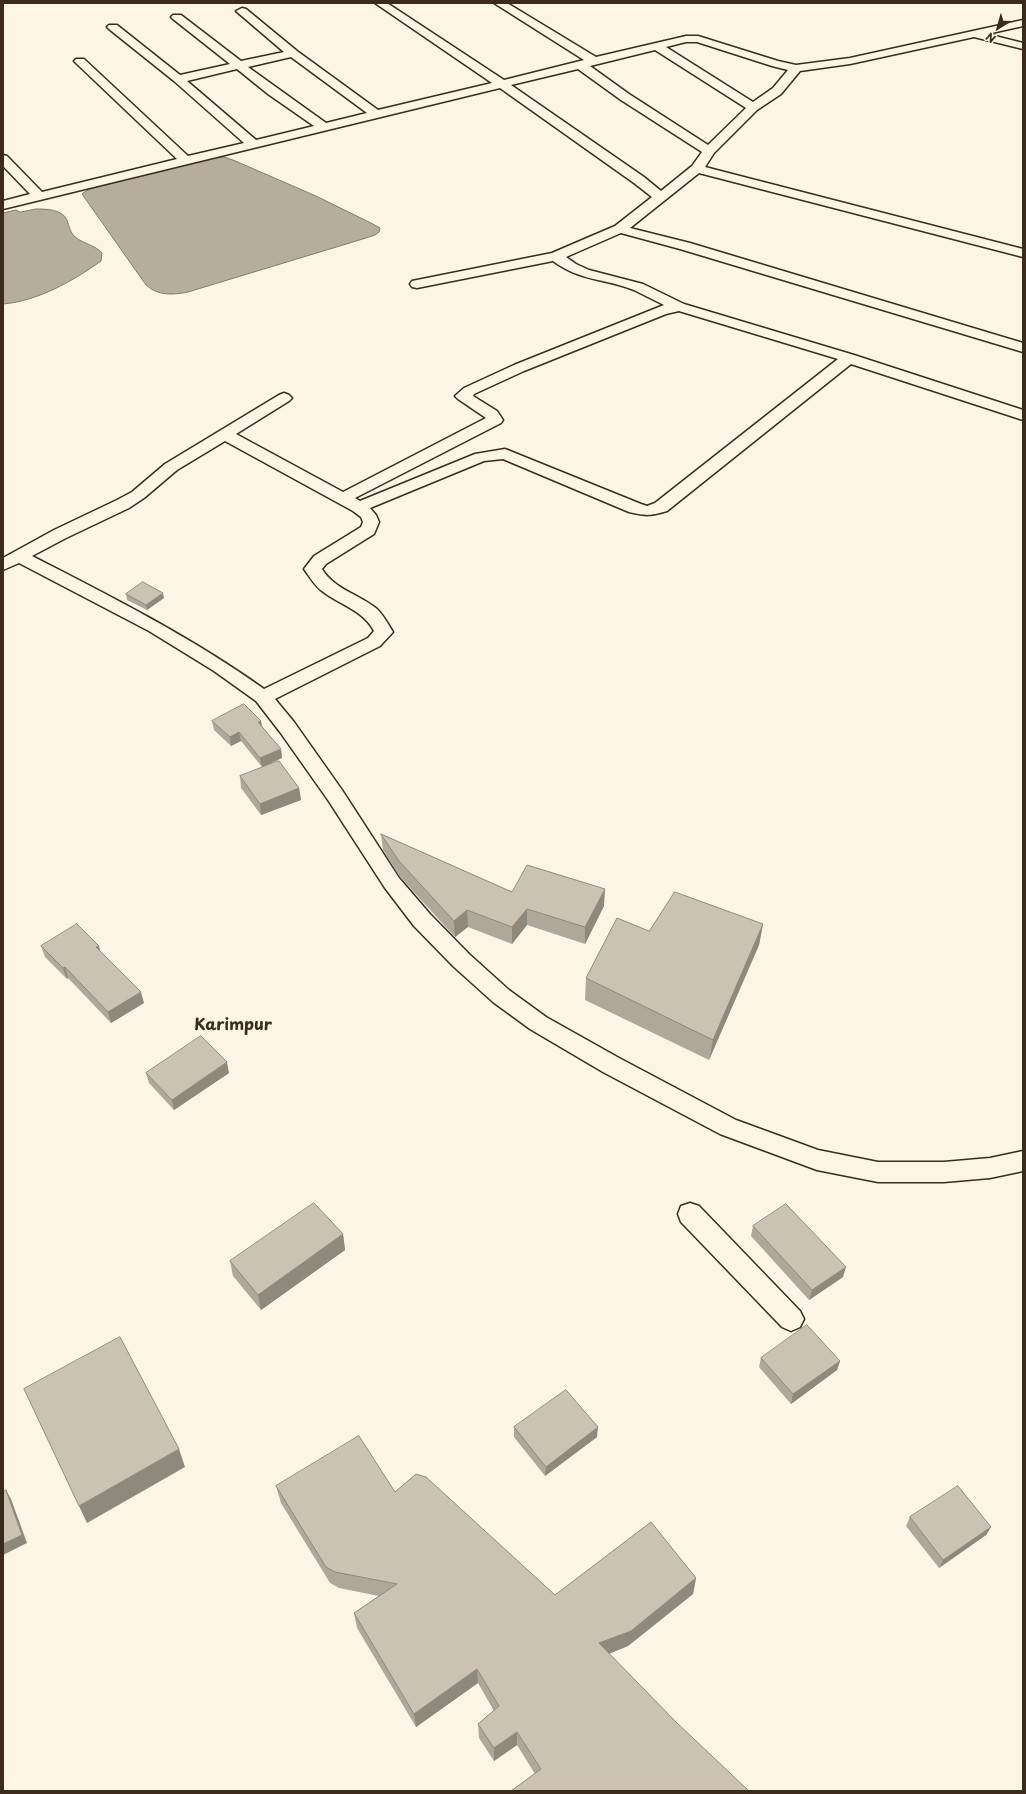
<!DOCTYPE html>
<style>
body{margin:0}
#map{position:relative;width:1026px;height:1794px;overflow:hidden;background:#fcf5e5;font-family:"Playpen Sans",sans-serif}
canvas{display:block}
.frame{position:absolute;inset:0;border:4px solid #3b2a1e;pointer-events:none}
.north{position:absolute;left:978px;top:8px;width:40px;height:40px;-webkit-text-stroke:3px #fcf5e5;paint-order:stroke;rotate:217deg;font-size:11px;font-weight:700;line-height:16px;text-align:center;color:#3b2a1e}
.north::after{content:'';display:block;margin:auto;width:14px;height:18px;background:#3b2a1e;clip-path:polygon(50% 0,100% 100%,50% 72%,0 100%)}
</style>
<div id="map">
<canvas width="1026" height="1794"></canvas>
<div class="frame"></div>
<div class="north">N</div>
</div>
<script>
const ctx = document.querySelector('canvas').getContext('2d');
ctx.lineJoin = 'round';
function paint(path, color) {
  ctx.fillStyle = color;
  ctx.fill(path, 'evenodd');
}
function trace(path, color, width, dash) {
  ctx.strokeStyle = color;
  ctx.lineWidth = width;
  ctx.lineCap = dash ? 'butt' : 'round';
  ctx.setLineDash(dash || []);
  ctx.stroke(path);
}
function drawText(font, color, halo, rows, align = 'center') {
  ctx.font = font + ' "Playpen Sans",sans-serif';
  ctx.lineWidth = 3;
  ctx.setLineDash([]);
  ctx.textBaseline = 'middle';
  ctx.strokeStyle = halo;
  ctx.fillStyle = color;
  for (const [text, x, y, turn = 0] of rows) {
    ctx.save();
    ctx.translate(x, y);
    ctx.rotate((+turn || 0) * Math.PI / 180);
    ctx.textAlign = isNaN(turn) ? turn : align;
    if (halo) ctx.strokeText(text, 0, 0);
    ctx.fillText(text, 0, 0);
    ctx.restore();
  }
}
const water = new Path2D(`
 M 212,157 L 224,157 L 233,160 L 316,196 L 373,224 L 380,228 L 379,232 L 375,235 L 366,238 L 188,292 C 173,295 158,296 146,285 L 82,194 C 94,182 190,163 212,157 Z
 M 36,209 C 46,209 62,209 67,220 C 69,226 70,232 75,237 C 84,244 95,245 102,253 L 101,261 C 73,281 38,301 3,304 L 3,213 L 16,210 L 20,212 Z`);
const minor = new Path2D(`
 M 375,3 L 387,3 L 504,80 L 584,60 L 494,3 L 507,3 L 596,57 L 686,36 L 698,36 L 778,61 L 796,65 L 850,58 L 1023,20 L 1023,26 L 987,34 L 1023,43 L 1023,49 L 974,37 L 850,64 L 800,71 L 781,94 L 757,110 L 714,153 L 705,167 L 1023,249 L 1023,257 L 699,173 L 630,228 L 690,243 L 1023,343 L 1023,352 L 680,249 L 621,233 L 566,257 L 576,264 L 589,270 L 643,284 L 684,304 L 854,355 L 1023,410 L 1023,420 L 851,364 L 667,511 C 649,516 647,516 629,512 L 503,459 L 484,461 L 370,508 L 376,515 L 379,522 L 374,534 L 326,564 L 322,569 C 335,590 359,594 377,609 C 384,616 388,624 393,632 L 380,646 L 275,699 L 294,722 L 342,790 L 399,878 L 430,914 L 469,954 L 509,990 L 546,1017 L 619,1058 L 736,1120 L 818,1150 L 878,1162 L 944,1162 L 990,1158 L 1023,1151 L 1023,1171 L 990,1178 L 944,1182 L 878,1182 L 817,1170 L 720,1134 L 603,1072 L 530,1029 L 493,1002 L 453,966 L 414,926 L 385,888 L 328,800 L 280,732 L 256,701 L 214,671 L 149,631 L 19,563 L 3,570 L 3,558 L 54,530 L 117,500 L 132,492 L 165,464 L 279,395 L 284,393 L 289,395 L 292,398 L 289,401 L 236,434 L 343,492 L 486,418 L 458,399 L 455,396 L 464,388 L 514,365 L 664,305 C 654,300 644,295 634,290 C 604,278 582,282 553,261 L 417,288 L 412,287 L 410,284 L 412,281 L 552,253 L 615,226 L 652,197 L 634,183 L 500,88 L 3,209 L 3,201 L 30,194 L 3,166 L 3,155 L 7,156 L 42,192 L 177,159 L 76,63 L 74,61 L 76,59 L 84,59 L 188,156 L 244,143 L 174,81 L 109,29 L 107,27 L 109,25 L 117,25 L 180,75 L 230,64 L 173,19 L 171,17 L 173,15 L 181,15 L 241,61 L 284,52 L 236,11 L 242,8 L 246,9 L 297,51 L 378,110 L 492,83 ZM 686,42 L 697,42 L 772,66 L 788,70 L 773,88 L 753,102 L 666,47 ZM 655,50 L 746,108 L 708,145 L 629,94 L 590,66 ZM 291,57 L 367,113 L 326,123 L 248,67 ZM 237,69 L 268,94 L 314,126 L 256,140 L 187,81 ZM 578,69 L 621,100 L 702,152 L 692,166 L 661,191 L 644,177 L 511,85 ZM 679,311 L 838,359 L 655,503 L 647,506 L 641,504 L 505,449 L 475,454 L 360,501 L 355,498 L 501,423 L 503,420 L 497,411 L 473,396 L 474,394 L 524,371 L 666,314 ZM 225,441 L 353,511 L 361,517 L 363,522 L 361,527 L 314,556 L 304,569 C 310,577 314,585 322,591 C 340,605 363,610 374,631 L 368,638 L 264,689 C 191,637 112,597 32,556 L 66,538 L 129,508 L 144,498 L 177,470 Z
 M 690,1203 L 699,1206 L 800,1311 L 804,1319 L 800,1327 L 791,1331 L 782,1327 L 681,1222 L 678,1214 L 681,1206 Z`);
const wall = new Path2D(`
 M 126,594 L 164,598 L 147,610 L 127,600 Z
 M 212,721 L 262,727 L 281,749 L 282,758 L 262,767 L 241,741 L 231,746 L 214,730 Z
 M 240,776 L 299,788 L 301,800 L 261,815 L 241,788 Z
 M 381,834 L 512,892 L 604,906 L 585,944 L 527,925 L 512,944 L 468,927 L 455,937 L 400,877 L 383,850 Z
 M 763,924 L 759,945 L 709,1060 L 585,1000 L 586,978 L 649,931 Z
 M 41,946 L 101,952 L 144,1003 L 111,1023 L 68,978 L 67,979 L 45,957 Z
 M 146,1073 L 229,1073 L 174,1110 L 149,1083 Z
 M 753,1226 L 843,1277 L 809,1300 L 751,1236 Z
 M 343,1234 L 345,1250 L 261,1310 L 233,1276 L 230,1261 Z
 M 761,1358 L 840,1361 L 837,1370 L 791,1404 L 759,1367 Z
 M 514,1427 L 597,1437 L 545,1476 L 514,1437 Z
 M 276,1486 L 395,1492 L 555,1595 L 696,1578 L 693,1594 L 628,1646 L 609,1654 L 676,1722 L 535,1774 L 517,1745 L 494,1761 L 479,1738 L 478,1724 L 494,1711 L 478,1683 L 416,1727 L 357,1628 L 354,1613 L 379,1596 L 339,1588 L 330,1583 L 281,1503 Z
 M 910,1517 L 991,1527 L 986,1535 L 939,1568 L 906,1526 Z`);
const shadedWall = new Path2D(`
 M 163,593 L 164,598 L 147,610 L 146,605 Z
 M 261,721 L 263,730 L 258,722 Z
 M 239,732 L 241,741 L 231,746 L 230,737 Z
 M 281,749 L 282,758 L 262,767 L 260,758 Z
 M 299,788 L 301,800 L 261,815 L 260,804 Z
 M 605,889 L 604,906 L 585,944 L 585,927 Z
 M 527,909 L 527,925 L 512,944 L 512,927 Z
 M 467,910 L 468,927 L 455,937 L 454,921 Z
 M 763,924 L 759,945 L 709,1060 L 713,1040 Z
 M 99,946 L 102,957 L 96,947 Z
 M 65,967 L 68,978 L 67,979 L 63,968 Z
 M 141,992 L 144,1003 L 111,1023 L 108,1012 Z
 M 227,1062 L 229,1073 L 174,1110 L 172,1100 Z
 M 343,1234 L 345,1250 L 261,1310 L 258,1295 Z
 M 846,1267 L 843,1277 L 809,1300 L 812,1290 Z
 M 840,1361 L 837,1370 L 791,1404 L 793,1394 Z
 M 598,1427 L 597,1437 L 545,1476 L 546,1467 Z
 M 179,1449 L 185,1467 L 87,1523 L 79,1506 Z
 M 6,1490 L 11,1499 L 27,1543 L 3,1555 Z
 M 991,1527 L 986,1535 L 939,1568 L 943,1560 Z
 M 696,1578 L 693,1594 L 628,1646 L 598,1658 L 599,1643 Z
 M 477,1669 L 478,1683 L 416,1727 L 414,1714 Z
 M 517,1732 L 517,1745 L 494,1761 L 494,1748 Z`);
const building = new Path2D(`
 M 143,582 L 163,593 L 146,605 L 126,594 Z
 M 244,704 L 261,721 L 258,722 L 281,749 L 260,758 L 239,732 L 230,737 L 212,721 Z
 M 279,761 L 299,788 L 260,804 L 240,776 Z
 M 381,834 L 512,892 L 527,865 L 605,889 L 585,927 L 527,909 L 512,927 L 467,910 L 454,921 L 399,861 Z
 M 675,892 L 763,924 L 713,1040 L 586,978 L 617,918 L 649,931 Z
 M 77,924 L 99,946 L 96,947 L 141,992 L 108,1012 L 65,967 L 63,968 L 41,946 Z
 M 201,1036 L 227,1062 L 172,1100 L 146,1073 Z
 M 314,1203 L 343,1234 L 258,1295 L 230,1261 Z
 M 786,1204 L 846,1267 L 812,1290 L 753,1226 Z
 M 807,1325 L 840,1361 L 793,1394 L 761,1358 Z
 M 120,1337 L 179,1449 L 79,1506 L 24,1389 Z
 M 566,1390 L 598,1427 L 546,1467 L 514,1427 Z
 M 359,1436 L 395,1492 L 416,1474 L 426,1477 L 555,1595 L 651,1522 L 696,1578 L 631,1631 L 599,1643 L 676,1722 L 749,1791 L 511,1791 L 541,1769 L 517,1732 L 494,1748 L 478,1724 L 499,1706 L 477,1669 L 414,1714 L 354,1613 L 397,1584 L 335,1572 L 326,1567 L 276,1486 Z
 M 958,1486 L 991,1527 L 943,1560 L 910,1517 Z
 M 6,1490 L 22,1535 L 3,1544 L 3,1492 Z`);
const districtNames = [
 ["Karimpur",233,1026]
];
paint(water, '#b7ad9e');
trace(water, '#85796b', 1);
trace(minor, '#3b2a1e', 3);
paint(minor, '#fcf5e5');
paint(wall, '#afa79a');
paint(shadedWall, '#8f887d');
paint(building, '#ccc2b3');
trace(building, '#8f887d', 1);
drawText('bold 16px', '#3b2a1e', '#fcf5e5', districtNames);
</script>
